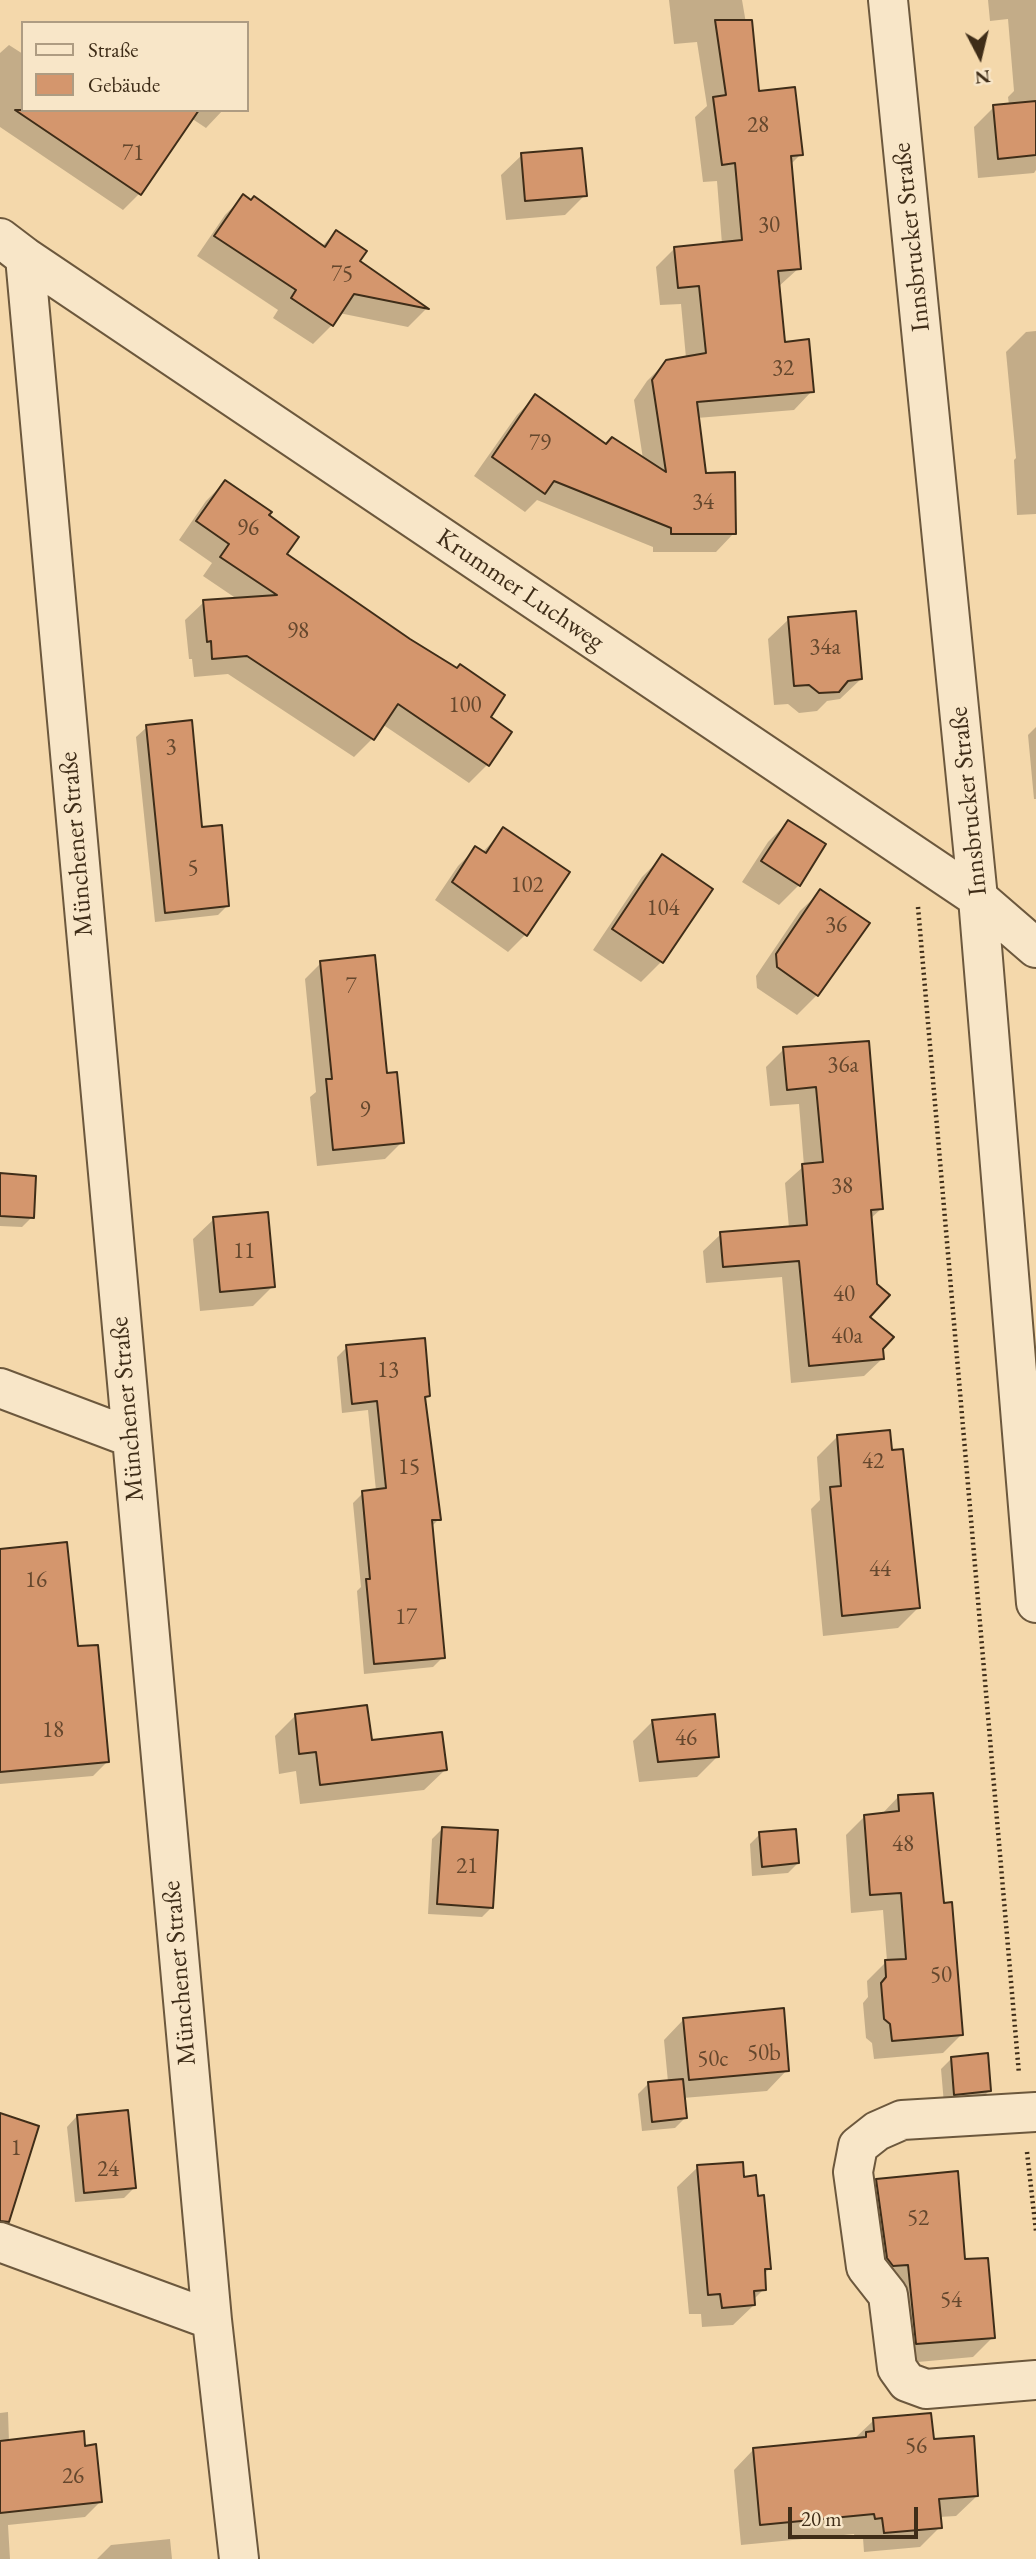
<!DOCTYPE html>
<meta charset="utf-8">
<style>
body{margin:0}
#map{position:relative;width:1036px;height:2559px;overflow:hidden;background:#f4d8ab;font-family:"EB Garamond",serif}
canvas{display:block}
.legend{position:absolute;left:21px;top:21px;width:228px;height:91px;box-sizing:border-box;background:#f8e6c8;border:2px solid #ae9c82;margin:0;padding:9px 12px;list-style:none;font-size:21px;color:#3f2d18}
.legend li{display:flex;align-items:center;gap:14px;height:35px}
.legend b{width:35px;border:2px solid #ae9c82}
.north{position:absolute;left:945px;top:21px;width:70px;height:70px;-webkit-text-stroke:5px #f8e6c8;paint-order:stroke;rotate:173deg;font-size:19px;font-weight:700;line-height:28px;text-align:center;color:#3f2d18}
.north::after{content:'';display:block;margin:auto;width:24px;height:32px;background:#3f2d18;clip-path:polygon(50% 0,100% 100%,50% 72%,0 100%)}
.scale{position:absolute;left:788px;top:2507px;width:130px;height:32px;box-sizing:border-box;border:4px solid #3f2d18;border-top:0;padding-left:9px;font-size:21px;line-height:24px;white-space:nowrap;color:#3f2d18;-webkit-text-stroke:5px #f8e6c8;paint-order:stroke}
</style>
<div id="map">
<canvas width="1036" height="2559"></canvas>
<ul class="legend">
<li><b style="height:9px;background:#f8e6c8"></b>Straße</li>
<li><b style="height:19px;background:#d4966d"></b>Gebäude</li>
</ul>
<div class="north">N</div>
<div class="scale">20 m</div>
</div>
<script>
const ctx = document.querySelector('canvas').getContext('2d');
ctx.lineJoin = 'round';
function paint(path, color) {
  ctx.fillStyle = color;
  ctx.fill(path, 'evenodd');
}
function trace(path, color, width, dash) {
  ctx.strokeStyle = color;
  ctx.lineWidth = width;
  ctx.lineCap = dash ? 'butt' : 'round';
  ctx.setLineDash(dash || []);
  ctx.stroke(path);
}
function drawText(font, color, halo, rows, align = 'center') {
  ctx.font = font + ' "EB Garamond",serif';
  ctx.lineWidth = 7;
  ctx.setLineDash([]);
  ctx.textBaseline = 'middle';
  ctx.strokeStyle = halo;
  ctx.fillStyle = color;
  for (const [text, x, y, turn = 0] of rows) {
    ctx.save();
    ctx.translate(x, y);
    ctx.rotate((+turn || 0) * Math.PI / 180);
    ctx.textAlign = isNaN(turn) ? turn : align;
    if (halo) ctx.strokeText(text, 0, 0);
    ctx.fillText(text, 0, 0);
    ctx.restore();
  }
}
const shadow = new Path2D(`
 M 669,0 L 742,0 L 758,93 L 801,154 L 790,165 L 799,268 L 778,287 L 783,344 L 812,391 L 794,410 L 697,418 L 704,474 L 734,533 L 716,552 L 653,552 L 653,547 L 537,500 L 525,512 L 474,476 L 517,415 L 535,397 L 605,446 L 643,459 L 634,400 L 647,381 L 667,361 L 686,358 L 681,304 L 660,305 L 656,267 L 675,248 L 722,244 L 717,181 L 703,182 L 695,117 L 707,106 L 697,42 L 674,44 Z
 M 988,0 L 1036,0 L 1036,170 L 1034,173 L 978,178 L 974,127 L 994,107 L 1009,105 L 1008,97 L 1014,91 L 1008,19 L 990,21 Z
 M 9,45 L 23,54 L 23,110 L 223,110 L 206,128 L 191,118 L 139,194 L 123,210 L 0,127 L 0,53 Z
 M 522,155 L 585,195 L 565,215 L 506,220 L 501,175 Z
 M 243,197 L 321,247 L 336,232 L 358,262 L 426,309 L 408,327 L 339,313 L 332,325 L 313,344 L 273,318 L 278,310 L 197,256 L 225,215 Z
 M 1036,331 L 1036,514 L 1017,515 L 1014,460 L 1016,458 L 1006,352 L 1026,332 Z
 M 225,482 L 267,515 L 284,555 L 509,732 L 487,765 L 469,783 L 382,724 L 372,739 L 354,757 L 228,674 L 194,677 L 192,659 L 189,659 L 185,620 L 204,602 L 237,599 L 203,576 L 212,563 L 179,540 L 206,501 Z
 M 789,619 L 861,679 L 840,699 L 827,701 L 817,711 L 799,713 L 788,704 L 774,705 L 768,639 Z
 M 147,727 L 228,905 L 218,915 L 155,922 L 136,737 Z
 M 1036,727 L 1036,799 L 1034,799 L 1028,735 Z
 M 788,822 L 799,885 L 779,905 L 742,882 L 768,842 Z
 M 503,830 L 526,934 L 508,952 L 435,900 L 458,866 L 476,848 L 482,853 Z
 M 662,857 L 711,889 L 661,962 L 641,982 L 593,950 L 642,877 Z
 M 821,891 L 817,995 L 797,1015 L 757,988 L 756,976 L 800,911 Z
 M 321,963 L 385,1075 L 402,1142 L 385,1159 L 317,1166 L 310,1097 L 316,1092 L 305,979 Z
 M 868,1043 L 881,1209 L 870,1219 L 868,1317 L 881,1348 L 882,1359 L 864,1376 L 791,1383 L 782,1277 L 706,1283 L 703,1251 L 721,1234 L 789,1228 L 785,1183 L 804,1166 L 799,1104 L 770,1106 L 766,1067 L 784,1049 Z
 M 0,1175 L 32,1217 L 22,1227 L 0,1226 Z
 M 214,1219 L 273,1286 L 253,1306 L 200,1311 L 193,1239 Z
 M 347,1347 L 428,1396 L 424,1400 L 439,1519 L 431,1527 L 443,1657 L 433,1667 L 364,1674 L 357,1591 L 361,1587 L 353,1503 L 363,1493 L 376,1491 L 368,1410 L 342,1413 L 337,1357 Z
 M 837,1437 L 918,1608 L 898,1628 L 823,1636 L 811,1509 L 820,1500 L 817,1457 Z
 M 0,1671 L 108,1761 L 93,1776 L 0,1784 Z
 M 295,1716 L 370,1741 L 445,1770 L 424,1790 L 300,1804 L 296,1771 L 279,1774 L 275,1736 Z
 M 653,1721 L 717,1757 L 697,1777 L 639,1782 L 633,1741 Z
 M 898,1797 L 943,1905 L 962,2034 L 943,2053 L 874,2059 L 872,2043 L 866,2038 L 863,2003 L 868,1997 L 867,1981 L 887,1961 L 883,1910 L 851,1913 L 846,1835 L 865,1816 L 881,1815 Z
 M 442,1829 L 492,1907 L 482,1917 L 428,1914 L 432,1839 Z
 M 760,1834 L 798,1863 L 788,1873 L 752,1876 L 750,1844 Z
 M 684,2019 L 787,2070 L 767,2091 L 683,2098 L 685,2118 L 675,2128 L 642,2131 L 638,2094 L 648,2084 L 668,2082 L 664,2040 Z
 M 951,2059 L 990,2090 L 980,2100 L 944,2104 L 941,2069 Z
 M 77,2116 L 134,2188 L 124,2198 L 75,2202 L 67,2127 Z
 M 698,2167 L 743,2179 L 769,2269 L 764,2274 L 764,2289 L 753,2300 L 754,2305 L 733,2325 L 702,2327 L 701,2314 L 689,2314 L 677,2187 Z
 M 877,2180 L 964,2261 L 993,2337 L 973,2357 L 896,2364 L 857,2201 Z
 M 8,2412 L 9,2442 L 84,2447 L 100,2502 L 85,2517 L 8,2525 L 10,2559 L 0,2559 L 0,2413 Z
 M 874,2420 L 932,2441 L 977,2496 L 956,2516 L 939,2517 L 940,2527 L 920,2547 L 864,2552 L 863,2538 L 855,2538 L 854,2534 L 741,2545 L 734,2470 L 754,2449 L 853,2440 Z
 M 170,2539 L 172,2559 L 97,2559 L 111,2545 Z`);
const building = new Path2D(`
 M 715,20 L 752,20 L 759,91 L 795,87 L 803,155 L 791,156 L 801,269 L 778,271 L 785,342 L 809,339 L 814,392 L 697,402 L 706,473 L 735,472 L 736,534 L 671,534 L 671,528 L 554,481 L 545,494 L 492,457 L 535,394 L 606,444 L 612,437 L 666,472 L 652,380 L 666,360 L 706,353 L 699,286 L 678,288 L 674,247 L 742,240 L 735,163 L 722,165 L 713,97 L 726,95 Z
 M 1036,101 L 1036,155 L 998,159 L 993,105 Z
 M 15,110 L 199,110 L 141,195 Z
 M 582,148 L 587,196 L 525,201 L 521,153 Z
 M 243,194 L 251,200 L 254,196 L 325,247 L 336,230 L 367,251 L 360,261 L 429,309 L 354,294 L 333,326 L 291,298 L 296,290 L 214,236 Z
 M 225,480 L 272,512 L 269,515 L 299,537 L 287,554 L 410,639 L 457,668 L 460,664 L 505,695 L 491,717 L 512,732 L 489,766 L 398,704 L 374,740 L 247,656 L 212,659 L 211,641 L 207,642 L 203,600 L 277,595 L 220,557 L 229,544 L 196,521 Z
 M 856,611 L 862,679 L 848,681 L 839,692 L 819,693 L 809,685 L 794,686 L 788,617 Z
 M 192,720 L 202,827 L 222,825 L 229,906 L 165,913 L 146,725 Z
 M 788,820 L 826,844 L 800,886 L 761,861 Z
 M 503,827 L 570,872 L 527,936 L 452,882 L 475,846 L 486,853 Z
 M 662,854 L 713,889 L 663,963 L 612,929 Z
 M 820,889 L 870,923 L 818,996 L 777,967 L 776,954 Z
 M 375,955 L 387,1073 L 397,1072 L 404,1143 L 333,1150 L 326,1079 L 332,1079 L 320,961 Z
 M 869,1041 L 883,1209 L 871,1210 L 877,1284 L 890,1295 L 870,1317 L 894,1337 L 883,1349 L 884,1359 L 809,1366 L 799,1261 L 723,1267 L 720,1232 L 807,1225 L 802,1164 L 823,1162 L 816,1087 L 787,1090 L 783,1047 Z
 M 0,1173 L 36,1176 L 34,1218 L 0,1216 Z
 M 268,1212 L 275,1287 L 220,1292 L 213,1217 Z
 M 425,1338 L 430,1396 L 425,1397 L 441,1520 L 432,1520 L 445,1658 L 374,1664 L 366,1579 L 370,1579 L 362,1491 L 386,1488 L 377,1401 L 352,1404 L 346,1345 Z
 M 890,1430 L 892,1450 L 903,1449 L 920,1608 L 842,1616 L 830,1487 L 841,1486 L 837,1435 Z
 M 67,1542 L 78,1646 L 98,1645 L 109,1762 L 0,1772 L 0,1549 Z
 M 367,1705 L 372,1740 L 442,1732 L 447,1770 L 320,1785 L 316,1752 L 299,1754 L 295,1714 Z
 M 715,1714 L 719,1757 L 658,1762 L 652,1720 Z
 M 933,1793 L 944,1903 L 952,1902 L 963,2035 L 892,2041 L 890,2024 L 884,2019 L 881,1983 L 886,1977 L 885,1960 L 906,1959 L 901,1893 L 870,1895 L 864,1815 L 899,1811 L 898,1795 Z
 M 442,1827 L 498,1830 L 493,1908 L 437,1904 Z
 M 796,1829 L 799,1863 L 762,1867 L 759,1832 Z
 M 784,2008 L 789,2071 L 689,2080 L 683,2018 Z
 M 988,2053 L 991,2091 L 954,2095 L 951,2057 Z
 M 683,2079 L 687,2118 L 652,2122 L 648,2082 Z
 M 128,2110 L 136,2188 L 84,2193 L 77,2115 Z
 M 0,2113 L 39,2126 L 9,2222 L 0,2221 Z
 M 743,2162 L 744,2177 L 756,2175 L 758,2196 L 764,2195 L 771,2269 L 765,2269 L 766,2290 L 754,2291 L 755,2305 L 722,2308 L 720,2294 L 708,2295 L 697,2165 Z
 M 958,2171 L 965,2259 L 988,2258 L 995,2338 L 916,2344 L 908,2265 L 893,2266 L 887,2258 L 876,2179 Z
 M 931,2413 L 934,2439 L 974,2436 L 978,2496 L 939,2499 L 942,2528 L 884,2533 L 882,2518 L 875,2519 L 874,2514 L 760,2525 L 753,2448 L 866,2437 L 866,2432 L 874,2431 L 873,2418 Z
 M 84,2431 L 85,2446 L 96,2444 L 102,2502 L 0,2513 L 0,2441 Z`);
const path = new Path2D(`
 M 918,907 L 1019,2074
 M 1027,2152 L 1036,2231`);
const minor = new Path2D(`
 M 888,0 L 978,898 L 1036,1603
 M 0,238 L 25,257 L 978,898 L 1036,948
 M 25,257 L 212,2320 L 239,2559
 M 0,1388 L 130,1437
 M 1036,2112 L 902,2120 L 877,2131 L 858,2146 L 853,2172 L 866,2267 L 888,2295 L 897,2368 L 907,2382 L 926,2389 L 1036,2380
 M 0,2242 L 212,2320`);
const numberNames = [
 ["28",758,126],
 ["71",133,154],
 ["30",769,226],
 ["75",342,275],
 ["32",783,369],
 ["79",540,444],
 ["34",703,503],
 ["96",248,529],
 ["98",298,632],
 ["34a",825,648],
 ["100",465,706],
 ["3",171,748],
 ["5",193,869],
 ["102",527,886],
 ["104",663,909],
 ["36",836,926],
 ["7",351,987],
 ["36a",843,1066],
 ["9",365,1111],
 ["38",842,1187],
 ["11",244,1252],
 ["40",844,1295],
 ["40a",847,1337],
 ["13",388,1371],
 ["42",873,1462],
 ["15",409,1468],
 ["44",880,1570],
 ["16",36,1581],
 ["17",406,1618],
 ["18",53,1731],
 ["46",686,1739],
 ["48",903,1845],
 ["21",467,1867],
 ["50",941,1976],
 ["50b",764,2054],
 ["50c",713,2060],
 ["1",16,2149],
 ["24",108,2170],
 ["52",918,2219],
 ["54",951,2301],
 ["56",916,2447],
 ["26",73,2477]
];
const streetNames = [
 ["Innsbrucker Straße",912,237,-96],
 ["Krummer Luchweg",520,590,34],
 ["Innsbrucker Straße",969,801,-96],
 ["Münchener Straße",77,844,-95],
 ["Münchener Straße",128,1409,-95],
 ["Münchener Straße",180,1973,-95]
];
paint(shadow, '#0003');
paint(building, '#d4966d');
trace(building, '#3f2d18', 2);
trace(minor, '#6c583d', 42);
trace(path, '#3f2d18', 4.5, [2, 3.5]);
trace(minor, '#f8e6c8', 38);
drawText('23px', '#64472d', null, numberNames);
drawText('26px', '#3f2d18', '#f8e6c8', streetNames);
</script>
